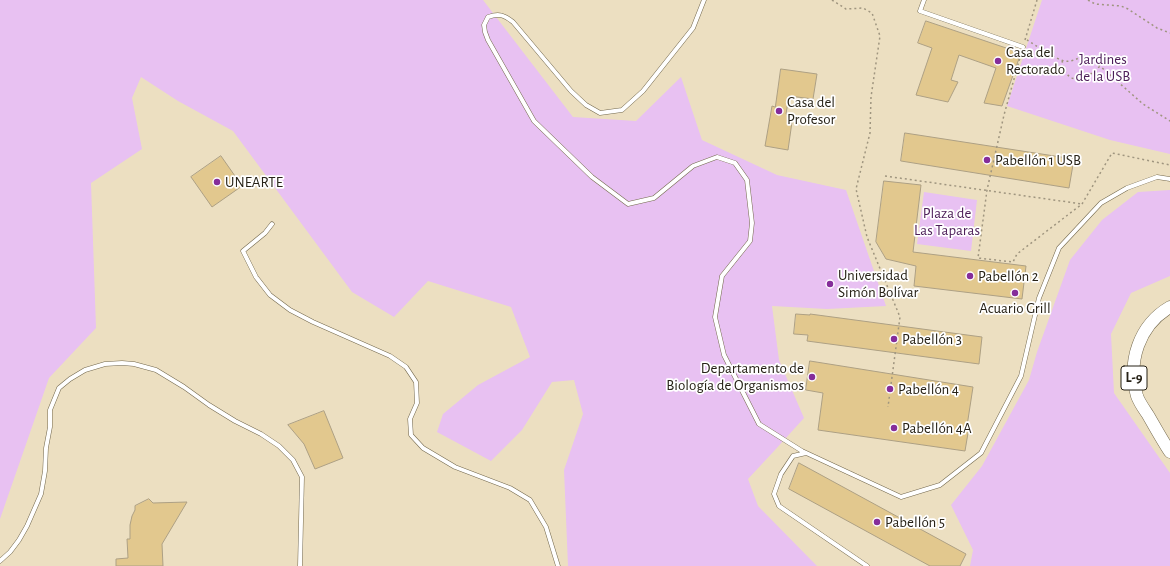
<!DOCTYPE html>
<meta charset="utf-8">
<style>
body{margin:0}
canvas{display:block;background:#ecdfc1}
</style>
<canvas width="1170" height="566"></canvas>
<script>
const ctx = document.querySelector('canvas').getContext('2d');
ctx.lineJoin = 'round';
function paint(path, color) {
  ctx.fillStyle = color;
  ctx.fill(path, 'evenodd');
}
function trace(path, color, width, dash) {
  ctx.strokeStyle = color;
  ctx.lineWidth = width;
  ctx.lineCap = dash ? 'butt' : 'round';
  ctx.setLineDash(dash || []);
  ctx.stroke(path);
}
function drawText(font, color, halo, rows, align = 'center') {
  ctx.font = font + ' "Alegreya Sans",sans-serif';
  ctx.lineWidth = 3.5;
  ctx.setLineDash([]);
  ctx.textBaseline = 'middle';
  ctx.strokeStyle = halo;
  ctx.fillStyle = color;
  for (const [text, x, y, turn = 0] of rows) {
    ctx.save();
    ctx.translate(x, y);
    ctx.rotate((+turn || 0) * Math.PI / 180);
    ctx.textAlign = isNaN(turn) ? turn : align;
    if (halo) ctx.strokeText(text, 0, 0);
    ctx.fillText(text, 0, 0);
    ctx.restore();
  }
}
const green = new Path2D(`
 M 0,0 L 483,0 L 573,117 L 636,121 L 681,77 L 702,140 L 777,175 L 846,190 L 886,306 L 827,309 L 772,306 L 779,360 L 804,418 L 775,450 L 748,479 L 758,506 L 817,566 L 568,566 L 564,470 L 583,414 L 574,380 L 552,382 L 522,430 L 491,461 L 437,432 L 443,414 L 478,385 L 530,357 L 511,307 L 428,281 L 394,317 L 352,292 L 233,131 L 178,101 L 141,77 L 132,98 L 142,149 L 91,183 L 96,328 L 49,378 L 0,519 Z
 M 1042,0 L 1170,0 L 1170,154 L 1110,140 L 1007,106 Z
 M 1170,190 L 1170,276 L 1131,293 L 1111,334 L 1114,393 L 1170,473 L 1170,566 L 970,566 L 973,550 L 951,505 L 982,466 L 1029,380 L 1037,352 L 1070,260 L 1102,220 L 1138,192 Z
 M 924,192 L 977,200 L 971,251 L 917,244 Z`);
const building = new Path2D(`
 M 926,21 L 1021,53 L 1002,106 L 984,103 L 996,68 L 959,55 L 951,80 L 958,82 L 948,102 L 916,95 L 932,48 L 918,43 Z
 M 781,69 L 817,74 L 813,99 L 789,96 L 786,114 L 793,115 L 788,150 L 765,146 L 772,106 L 775,107 Z
 M 905,133 L 1074,159 L 1069,188 L 901,161 Z
 M 221,156 L 242,186 L 212,207 L 191,177 Z
 M 884,181 L 921,185 L 913,252 L 1026,266 L 1022,299 L 914,286 L 916,266 L 886,259 L 876,242 Z
 M 796,314 L 810,315 L 810,314 L 982,337 L 979,364 L 807,341 L 808,335 L 794,334 Z
 M 810,361 L 973,387 L 967,426 L 969,427 L 965,451 L 818,430 L 823,393 L 806,390 Z
 M 324,411 L 343,458 L 315,469 L 304,444 L 288,425 Z
 M 799,463 L 966,554 L 960,566 L 930,566 L 789,489 Z
 M 149,499 L 153,503 L 187,502 L 162,544 L 163,566 L 116,566 L 116,559 L 128,558 L 127,539 L 130,539 L 130,525 L 132,516 L 135,510 L 135,506 Z`);
const path = new Path2D(`
 M 832,0 L 846,9 L 863,8 L 872,13 L 880,36 L 871,97 L 870,133 L 856,189 L 867,237 L 900,317 L 888,407
 M 1088,0 L 1095,4 L 1121,6 L 1128,9 L 1157,28 L 1170,33
 M 1025,40 L 1037,0
 M 1027,40 C 1035,45 1056,59 1064,61 C 1076,63 1077,54 1092,59 L 1143,104 L 1170,121
 M 1021,54 L 1004,115 L 987,190 L 978,258 L 1013,262 L 1017,254 L 1082,204 L 1112,153 L 1170,165
 M 1062,61 C 1063,64 1064,70 1066,73 C 1077,87 1092,74 1100,66
 M 885,176 L 1082,204`);
const lane = new Path2D(`
 M 704,0 L 693,28 L 643,91 L 622,110 L 600,113 L 586,105 L 571,91 L 513,22 C 504,15 499,13 488,17 L 484,25 L 485,32 L 488,40 L 534,121 L 592,177 L 628,204 L 654,198 L 693,166 L 717,157 L 735,163 L 747,180 L 752,223 L 750,241 L 722,276 L 715,317 L 724,355 L 759,424 L 802,451 L 901,497 L 940,485 L 981,453 L 1021,376 L 1039,298 L 1059,248 L 1101,203 L 1127,188 L 1157,177 L 1170,179
 M 924,0 L 920,11 L 1023,47
 M 272,224 L 265,233 L 243,251 L 256,277 L 270,295 L 290,310 L 313,322 L 390,356 L 406,367 L 416,382 L 417,403 L 410,419 L 411,435 L 423,448 L 455,467 L 510,488 L 530,500 L 546,527 L 558,566
 M 806,453 L 793,456 L 781,474 L 774,494 L 779,506 L 867,566
 M 0,561 L 10,552 L 19,540 L 27,526 L 41,494 L 45,471 L 46,448 L 50,427 L 50,410 L 59,388 L 70,379 L 85,370 L 105,364 L 122,363 L 134,364 L 156,370 L 184,387 L 209,405 L 235,421 L 261,434 L 279,446 L 293,460 L 302,477 L 300,566`);
const primary = new Path2D(`
 M 1170,307 C 1139,325 1127,362 1137,396 C 1139,402 1144,409 1148,415 C 1155,427 1162,440 1170,452`);
const markers = [
 [998,61,4,"#852d9a"],
 [779,111,4,"#852d9a"],
 [987,160,4,"#852d9a"],
 [217,182,4,"#852d9a"],
 [970,276,4,"#852d9a"],
 [830,284,4,"#852d9a"],
 [1015,293,4,"#852d9a"],
 [894,339,4,"#852d9a"],
 [812,377,4,"#852d9a"],
 [890,389,4,"#852d9a"],
 [894,428,4,"#852d9a"],
 [877,522,4,"#852d9a"]
];
const shields = [
 [1134,378,26]
];
const shieldNames = [
 ["L-9",1134,378]
];
const poiNames = [
 ["Casa del",1006,52],
 ["Rectorado",1006,69],
 ["Casa del",787,102],
 ["Profesor",787,119],
 ["Pabellón 1 USB",995,160],
 ["UNEARTE",225,182],
 ["Universidad",838,275],
 ["Simón Bolívar",838,292],
 ["Pabellón 2",978,276],
 ["Acuario Grill",1015,308,"center"],
 ["Pabellón 3",902,339],
 ["Departamento de",804,368,"right"],
 ["Biología de Organismos",804,385,"right"],
 ["Pabellón 4",898,389],
 ["Pabellón 4A",902,428],
 ["Pabellón 5",885,522]
];
const parkNames = [
 ["Jardines",1103,59],
 ["de la USB",1103,76],
 ["Plaza de",947,213],
 ["Las Taparas",947,230]
];
paint(green, '#e8c1f2');
paint(building, '#e2c88e');
trace(building, '#ada084', 1);
trace(lane, '#73684d', 5);
trace(primary, '#73684d', 13);
trace(path, '#9f957f', 1.5, [2, 3]);
trace(lane, '#fff', 4);
trace(primary, '#fff', 12);
for (const [x, y, r, color] of markers) {
  const dot = new Path2D();
  dot.arc(x, y, r, 0, 2 * Math.PI);
  ctx.fillStyle = color;
  ctx.fill(dot);
  trace(dot, '#fff', 1.5);
}
for (const [x, y, w] of shields) {
  const box = new Path2D();
  box.roundRect(x - w / 2, y - 12, w, 24, 3);
  ctx.fillStyle = '#fff';
  ctx.fill(box);
  trace(box, '#272217', 1);
}
drawText('bold 14px', '#272217', null, shieldNames);
drawText('15px', '#272217', '#fff', poiNames, 'left');
drawText('15px', '#4c1d58', '#fff', parkNames);
</script>
